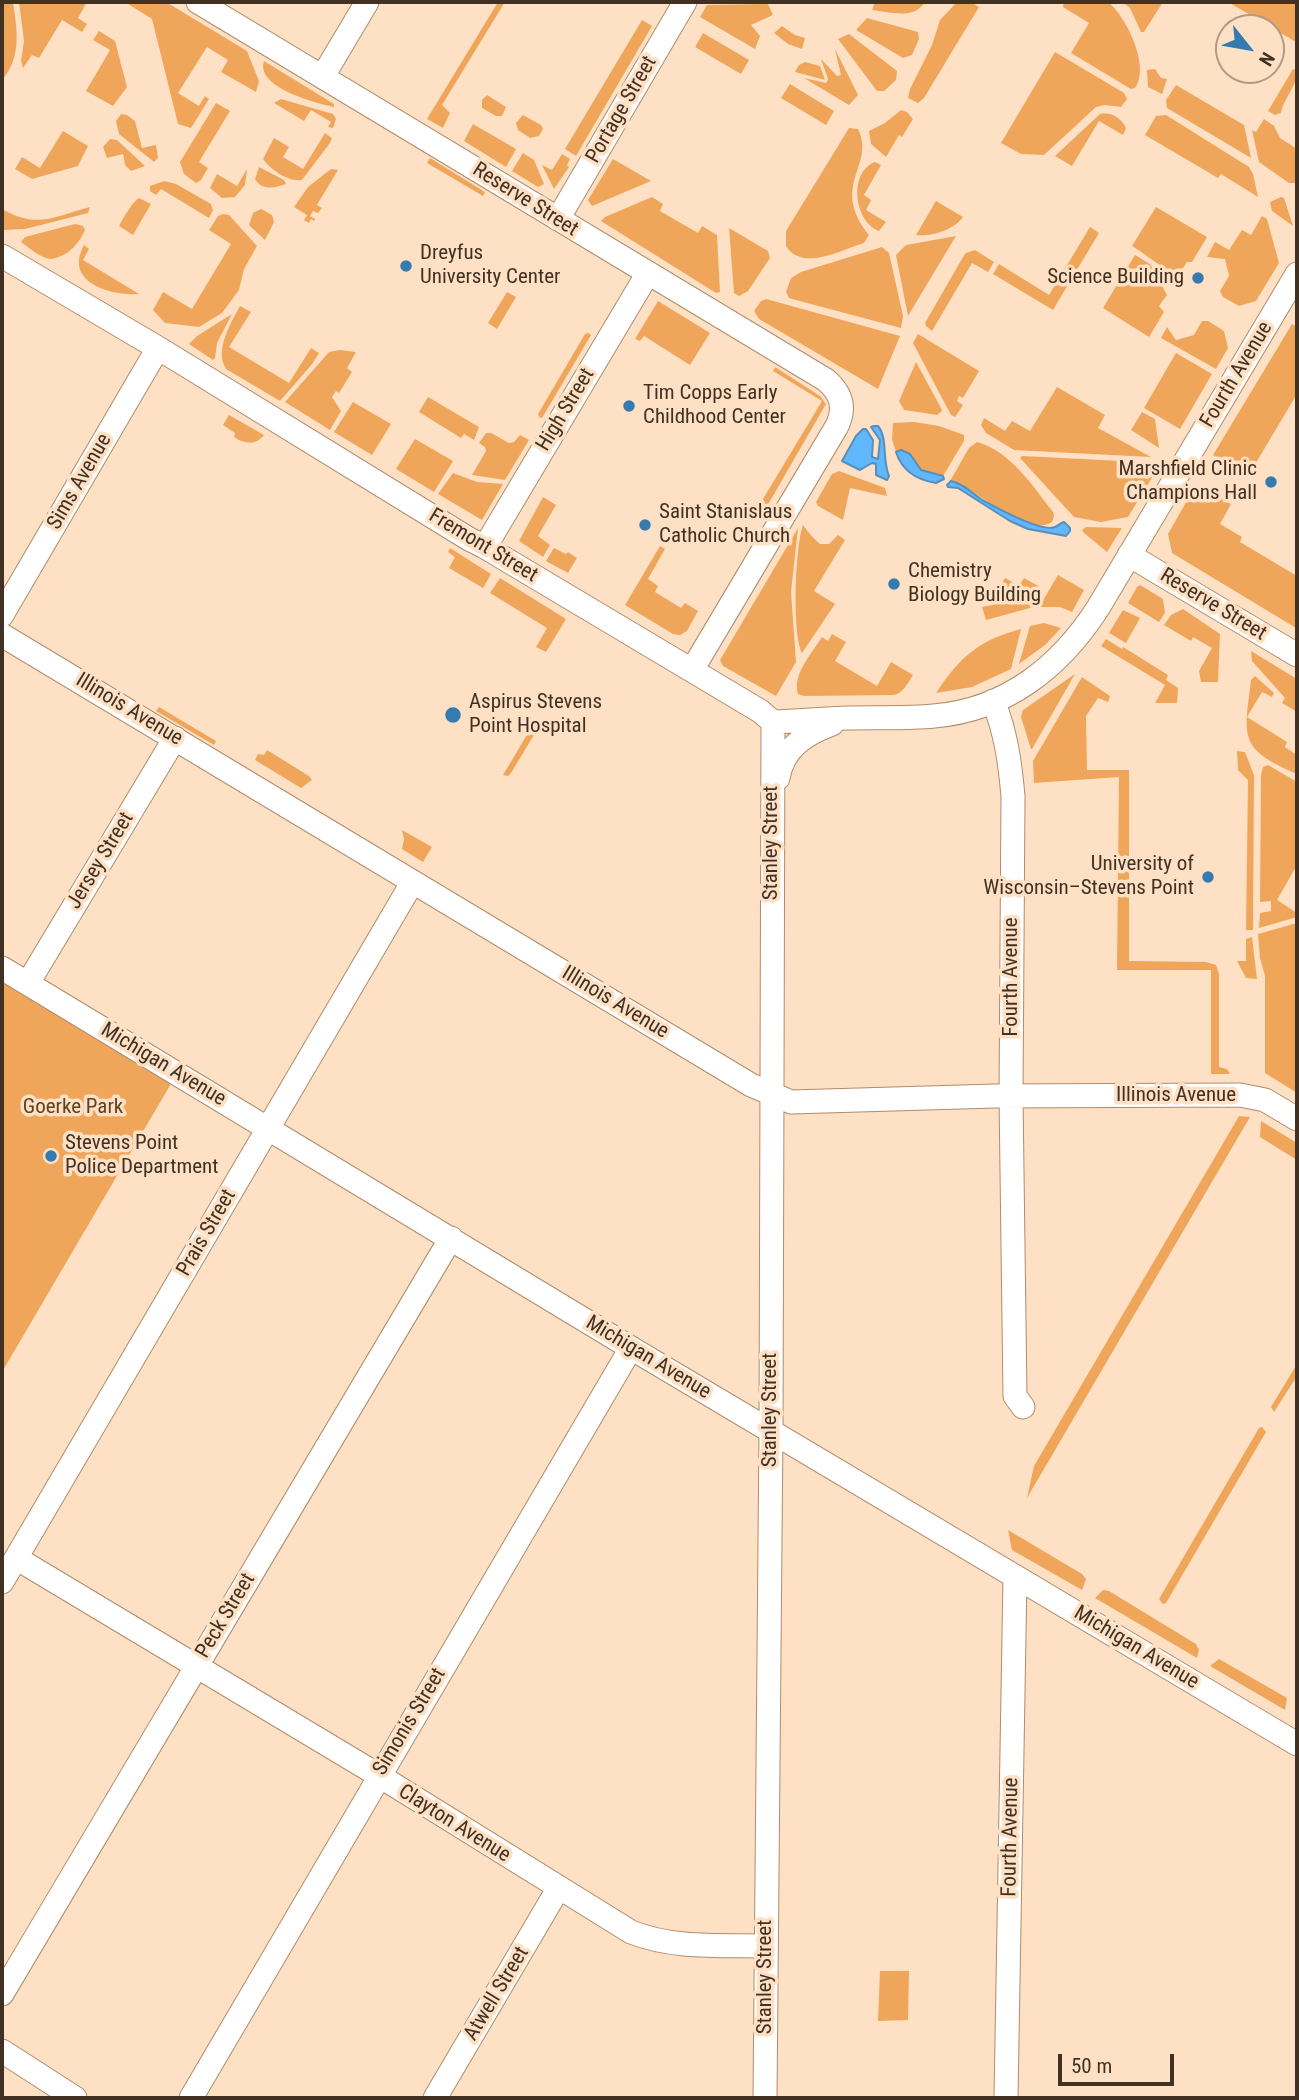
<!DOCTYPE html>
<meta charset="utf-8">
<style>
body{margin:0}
#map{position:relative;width:1299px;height:2100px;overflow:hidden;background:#fee0c4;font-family:"Roboto Condensed",sans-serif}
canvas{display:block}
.frame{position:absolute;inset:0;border:4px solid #403123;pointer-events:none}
.north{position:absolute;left:1215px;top:14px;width:70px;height:70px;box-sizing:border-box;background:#fee0c4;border:2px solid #b29a84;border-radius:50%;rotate:121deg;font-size:19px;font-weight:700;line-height:28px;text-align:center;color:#403123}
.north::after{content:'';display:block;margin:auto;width:24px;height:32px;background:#367bb0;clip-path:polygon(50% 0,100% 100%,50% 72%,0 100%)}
.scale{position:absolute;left:1058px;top:2054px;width:116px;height:32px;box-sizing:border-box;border:4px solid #403123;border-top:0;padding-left:9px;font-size:21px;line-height:24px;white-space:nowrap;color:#403123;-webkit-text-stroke:5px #fee0c4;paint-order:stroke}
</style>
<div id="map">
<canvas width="1299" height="2100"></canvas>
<div class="frame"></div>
<div class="north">N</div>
<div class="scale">50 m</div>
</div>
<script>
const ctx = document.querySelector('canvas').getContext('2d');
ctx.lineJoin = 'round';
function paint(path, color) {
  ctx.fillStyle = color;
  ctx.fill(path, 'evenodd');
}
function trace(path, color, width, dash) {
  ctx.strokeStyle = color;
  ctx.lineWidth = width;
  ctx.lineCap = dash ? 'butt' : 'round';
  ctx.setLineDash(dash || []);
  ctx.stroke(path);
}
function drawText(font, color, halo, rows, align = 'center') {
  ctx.font = font + ' "Roboto Condensed",sans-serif';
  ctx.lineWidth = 7;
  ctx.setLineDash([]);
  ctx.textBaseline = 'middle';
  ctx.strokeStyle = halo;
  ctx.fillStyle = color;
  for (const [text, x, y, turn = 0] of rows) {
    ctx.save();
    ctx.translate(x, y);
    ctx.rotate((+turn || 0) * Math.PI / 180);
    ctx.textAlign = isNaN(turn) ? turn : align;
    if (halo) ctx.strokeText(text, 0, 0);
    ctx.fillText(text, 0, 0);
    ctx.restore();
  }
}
const green = new Path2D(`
 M 2,2 L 13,2 C 17,30 22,57 2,80 Z
 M 19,2 L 87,2 L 78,18 L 87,24 L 82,32 L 62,20 L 39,58 L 32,55 L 23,68 L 21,61 L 24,41 Z
 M 125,2 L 166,2 L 247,51 L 259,81 L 256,92 L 221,72 L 228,60 L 207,47 L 178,93 L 199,106 L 205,96 L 209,99 L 191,128 L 178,124 L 152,19 Z
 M 498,2 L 505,2 L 442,105 L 450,113 L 443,128 L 427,119 Z
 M 875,2 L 925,2 C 914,20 890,12 872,10 Z
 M 957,2 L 971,2 L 979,7 L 924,98 L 918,103 L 908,98 L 910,89 L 932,45 L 940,20 Z
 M 1064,2 L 1108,2 C 1126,16 1151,67 1135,88 L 1131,89 L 1071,53 L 1089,23 L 1063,7 Z
 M 1122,2 L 1163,2 L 1144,32 L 1141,32 L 1130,8 Z
 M 1228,2 L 1297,2 L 1297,41 L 1296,42 Z
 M 768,4 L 773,15 L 751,25 L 760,36 L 755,49 L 700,17 L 707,5 Z
 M 867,18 L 918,32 L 919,39 L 912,55 L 903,58 L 856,30 Z
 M 642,20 L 652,26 L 576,156 L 565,149 Z
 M 782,26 L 795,35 L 805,38 L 802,49 L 788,44 L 774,33 Z
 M 99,31 L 115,41 L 127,87 L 113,106 L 86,91 L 110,50 L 93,40 Z
 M 703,33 L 749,60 L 741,74 L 695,47 Z
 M 849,34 L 897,71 L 896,80 L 884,91 L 877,91 L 838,39 Z
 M 835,49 L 858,95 L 849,105 L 804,78 L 826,83 L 828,79 L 821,59 L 837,76 L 841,75 Z
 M 1055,52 L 1124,93 L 1127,99 L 1121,107 L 1105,105 L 1096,107 L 1044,155 L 1021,154 L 1001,143 Z
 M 264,61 L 334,104 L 334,107 C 315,103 255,87 264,61 Z
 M 805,62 L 820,66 L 825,80 L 795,72 L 799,65 Z
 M 1155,69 L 1161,78 L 1167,79 L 1162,94 L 1148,87 L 1147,70 Z
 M 1293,69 L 1297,71 C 1297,87 1284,97 1281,113 L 1275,115 L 1268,111 Z
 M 790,84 L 834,111 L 826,125 L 781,98 Z
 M 1176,85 L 1244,125 L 1251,158 L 1167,108 L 1166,100 Z
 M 487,95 L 506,107 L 502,116 L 496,116 L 482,108 L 482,100 Z
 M 281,99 L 333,114 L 336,119 L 333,128 L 328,127 L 331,122 L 311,110 L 304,121 L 274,103 Z
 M 216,103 L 230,111 L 199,162 L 208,168 L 201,180 L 196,183 L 184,174 L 180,162 Z
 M 901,110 L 907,112 L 913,119 L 902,137 L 899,135 L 886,157 L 871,144 L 869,131 L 885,123 Z
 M 121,114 L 127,115 L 135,121 L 142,148 L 156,145 L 158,158 L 154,162 L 119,134 L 116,121 Z
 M 1100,114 C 1112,112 1121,118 1126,128 L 1123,135 L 1099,121 L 1072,166 L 1055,156 Z
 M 523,115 L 541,125 L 543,129 L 539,136 L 530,138 L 518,130 L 516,123 Z
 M 1166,115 L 1249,167 L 1253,174 L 1258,197 L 1221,174 L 1218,178 L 1145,135 L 1156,116 Z
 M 1264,119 L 1274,126 L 1280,138 L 1297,149 L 1297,183 L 1289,183 L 1259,162 L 1252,130 L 1256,132 Z
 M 473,124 L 516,149 L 506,167 L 464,141 Z
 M 849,128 L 858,129 C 876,166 829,185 869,235 L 864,243 C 841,250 802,272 786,246 L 786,231 Z
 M 63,131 L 88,146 L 78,166 L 32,179 L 15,169 L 22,157 L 40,168 Z
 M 325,133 L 332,138 L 330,143 L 302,180 C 288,182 271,170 263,159 L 274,138 L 289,147 L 283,157 L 303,169 Z
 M 110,139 L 117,140 L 145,166 L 131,171 L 125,165 L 123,154 L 107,158 L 103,147 Z
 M 523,153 L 534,160 L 544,184 L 538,187 L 512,171 Z
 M 562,154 L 570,159 L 567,165 L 569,167 L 554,189 L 542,165 L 552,170 Z
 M 430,158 L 485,192 L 483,196 L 427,163 Z
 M 613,159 L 651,181 L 592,206 L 588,200 Z
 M 875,162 L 881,165 L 864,195 L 871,200 L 866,210 L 886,222 L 879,231 C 854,222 848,172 875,162 Z
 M 259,167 L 284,180 L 286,184 C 274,188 262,191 255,179 Z
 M 247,169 L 245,185 L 235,197 L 222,198 L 210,188 L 217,174 L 237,186 Z
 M 331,169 L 338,170 L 317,205 L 322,208 L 318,213 L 313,211 L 310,216 L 315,219 L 314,221 L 311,219 L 309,223 L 304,220 L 307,215 L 294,207 L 308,187 Z
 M 164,181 L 176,184 L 211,204 L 213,210 L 209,218 L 161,189 L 156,195 L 150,191 L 150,186 Z
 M 652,197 L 663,204 L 660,211 L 698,233 L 702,226 L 717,235 L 720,292 L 716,293 L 601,221 L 605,217 Z
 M 1281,197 L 1284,198 L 1293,226 L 1272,211 L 1270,202 Z
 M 139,198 L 151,204 L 133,235 L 119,226 C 122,220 133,201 139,198 Z
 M 936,201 L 963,217 C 954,230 931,237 916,235 Z
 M 90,207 L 88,213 L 25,229 L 2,230 L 2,209 C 37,229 53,217 90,207 Z
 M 1156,207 L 1207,237 L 1192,262 L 1187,262 L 1179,274 C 1168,273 1144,253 1132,246 Z
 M 261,209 L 272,215 L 274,222 L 265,240 L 249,225 L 253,213 Z
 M 223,214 L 229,215 L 257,246 L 244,269 L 239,290 L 222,313 L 199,327 L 165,323 L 153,310 L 163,292 L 192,309 L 231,244 L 209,230 L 218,216 Z
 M 1262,216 L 1267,219 L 1279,263 L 1256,301 L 1239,306 L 1223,297 L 1220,291 L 1229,276 L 1225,259 L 1207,257 L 1215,242 L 1229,250 L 1242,230 L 1251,235 Z
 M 75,224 L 83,226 L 85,230 C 79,244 67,257 51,259 C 42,259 28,247 21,242 L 25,237 Z
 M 1090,227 L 1099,233 L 1053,310 L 993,274 L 999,264 L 1049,295 Z
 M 729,228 L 768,251 L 770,258 L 748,291 L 739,296 L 734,293 Z
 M 956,236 L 908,316 L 896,255 L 906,245 Z
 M 84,245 L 89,249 L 83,260 L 139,294 C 112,296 63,283 84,245 Z
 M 882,247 L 889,253 L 903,316 L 901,328 L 796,300 L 789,298 L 786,292 L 791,278 L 801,272 Z
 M 975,250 L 994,262 L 988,272 L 972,263 L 932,331 L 926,326 L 925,323 L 963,257 L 966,253 Z
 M 1135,255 L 1150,264 L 1167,295 L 1159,306 L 1164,312 L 1149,337 L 1103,308 Z
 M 507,292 L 516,297 L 497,329 L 488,323 Z
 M 766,299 L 900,336 L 878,389 L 759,319 L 754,311 L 761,301 Z
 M 658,301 L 710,333 L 690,365 L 644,336 L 640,341 L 635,339 Z
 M 240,306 L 251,312 L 229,347 L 289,383 L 311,348 L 319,353 L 313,363 L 280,401 L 226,369 C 214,350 231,323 240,306 Z
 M 232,314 L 217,343 L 215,358 L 213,360 L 189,344 L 197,336 Z
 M 1202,321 L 1208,321 L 1224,331 L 1228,348 L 1216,369 L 1161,338 L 1167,327 L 1176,340 L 1194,335 Z
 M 1292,324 L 1297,327 L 1297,394 L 1251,471 L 1243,467 L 1240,471 L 1213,455 Z
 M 588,333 L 591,335 L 542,418 L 539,417 L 538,414 L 585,334 Z
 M 918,334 L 979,371 L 963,398 L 959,396 L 957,401 L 963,405 L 955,417 L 951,415 L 913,343 Z
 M 340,350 L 356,352 L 347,368 L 352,372 L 339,393 L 336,391 L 332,397 L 341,411 L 330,430 L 285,402 L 329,352 Z
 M 1176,353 L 1212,374 L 1180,429 L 1144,408 Z
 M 916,362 L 941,408 L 942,411 L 937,415 L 904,410 L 899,401 Z
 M 775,367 L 820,396 L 826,404 L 766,508 L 760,504 L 822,401 L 773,371 Z
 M 1057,387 L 1105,415 L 1098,428 L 1151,457 L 1014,450 L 986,433 L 981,425 L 984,418 L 1005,431 L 1012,421 L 1030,431 Z
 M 428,397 L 479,427 L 474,440 L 464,434 L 461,438 L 419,412 Z
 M 353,402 L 391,424 L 372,455 L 334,432 Z
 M 1142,412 L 1155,419 L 1159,448 L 1131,430 Z
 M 229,415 L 264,435 C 255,446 245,444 234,437 L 235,433 L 223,425 Z
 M 914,422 L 939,426 L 964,435 L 964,441 L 943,476 L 921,470 L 901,450 L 896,452 L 892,439 L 893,423 Z
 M 486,433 L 491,433 L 509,443 L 514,442 L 520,435 L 529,440 L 505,480 L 472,475 L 486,451 L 485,447 L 479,443 Z
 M 415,439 L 453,461 L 434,492 L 396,469 Z
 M 977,442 C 1010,451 1033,486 1053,512 L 1054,516 L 1052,522 C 1028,539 975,487 950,481 L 969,448 Z
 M 1022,456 L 1161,463 L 1128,517 L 1101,522 L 1074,517 L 1020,458 Z
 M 839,471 L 885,488 L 887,496 L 850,488 L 843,520 L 818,506 L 816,502 L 832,474 Z
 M 453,473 L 477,482 L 503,484 L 482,520 L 438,494 Z
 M 1193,490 L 1207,498 L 1210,492 L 1231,504 L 1220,524 L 1242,537 L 1240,542 L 1297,576 L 1296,628 L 1172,553 L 1168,534 Z
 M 543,497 L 556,505 L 538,536 L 550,545 L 543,557 L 519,541 Z
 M 803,525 C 808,532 813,538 820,544 L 829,544 L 838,535 L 845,540 L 814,591 L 835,604 L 802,653 C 792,632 795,548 803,525 Z
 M 1086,527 L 1122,528 L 1107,552 L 1084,533 L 1082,530 Z
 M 798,528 L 791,592 L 796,662 L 776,696 L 723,666 L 720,660 Z
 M 660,546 L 665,549 L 648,579 L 658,586 L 655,592 L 681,608 L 685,603 L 698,611 L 687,631 L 680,635 L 673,634 L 625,605 Z
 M 450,548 L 491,574 L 483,588 L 449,568 L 455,557 L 448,552 Z
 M 554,548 L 566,554 L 568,552 L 577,558 L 568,573 L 546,561 Z
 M 1058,575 L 1084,590 L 1072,612 L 1060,607 L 1039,607 Z
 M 500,578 L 566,619 L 546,652 L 536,647 L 547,628 L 490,593 Z
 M 1005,578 L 1019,586 L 1024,578 L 1040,587 L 1036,593 L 984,600 L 985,589 L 995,595 Z
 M 1140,585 L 1163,599 L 1165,613 L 1159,622 L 1128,603 L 1137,587 Z
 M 1016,600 L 1035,600 L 1030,608 L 986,620 L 982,607 Z
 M 1183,609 L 1220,634 L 1218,682 L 1201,682 L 1199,671 L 1212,648 L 1193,637 L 1191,641 L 1164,625 L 1171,615 Z
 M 1123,610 L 1140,618 L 1126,643 L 1109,633 Z
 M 1044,623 L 1061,628 L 1045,645 L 1019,664 L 1030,626 Z
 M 1021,629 L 1011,669 L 972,687 L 936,693 C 960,657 979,640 1021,629 Z
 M 832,634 L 846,642 L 835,661 L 877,686 L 891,662 L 913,675 C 908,683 903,694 893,695 L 804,696 L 798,694 C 792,675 812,653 822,637 L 828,641 Z
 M 1106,639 L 1122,649 L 1123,647 L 1168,675 L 1166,680 L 1178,688 L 1177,703 L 1155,703 L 1165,685 L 1101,646 Z
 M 1251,651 L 1297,679 L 1297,712 L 1282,703 L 1285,698 L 1252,661 Z
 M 1075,674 L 1032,749 L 1031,749 L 1021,717 L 1023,710 Z
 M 1255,676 L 1274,693 L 1272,697 L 1262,692 L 1247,717 L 1287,742 L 1285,747 L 1297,755 L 1297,774 C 1238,749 1244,737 1251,680 Z
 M 1082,677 L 1110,696 L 1108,702 L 1098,698 L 1086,716 L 1087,770 L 1129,770 L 1129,961 L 1206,962 L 1216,965 L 1219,974 L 1219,1067 L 1227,1069 L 1230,1074 L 1211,1074 L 1211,970 L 1117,970 L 1119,777 L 1034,783 L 1033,761 Z
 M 159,707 L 216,741 L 214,745 L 156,711 Z
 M 534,723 L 537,730 L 511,773 L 508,776 L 503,775 Z
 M 267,750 L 309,776 L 312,780 L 301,788 L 255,760 L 258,754 L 264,755 Z
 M 1237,751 L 1245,752 L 1254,775 L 1253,930 L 1246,930 L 1248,780 L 1238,770 Z
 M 1268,765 L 1297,782 L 1297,865 L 1277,900 L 1297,913 L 1297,917 L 1259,928 L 1260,913 L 1271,911 L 1271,901 L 1260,902 L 1261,775 L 1263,767 Z
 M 402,830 L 432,847 L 423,862 L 402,849 L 404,839 Z
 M 1297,923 L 1297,1093 L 1265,1073 L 1265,976 L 1260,958 L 1258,934 Z
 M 1252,937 L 1257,979 L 1246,978 L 1237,961 L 1246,961 L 1246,939 Z
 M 2,981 L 172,1082 L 2,1372 Z
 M 1239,1116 L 1250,1117 L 1027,1498 L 1034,1466 Z
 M 1261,1121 L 1297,1143 L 1297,1160 L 1260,1137 Z
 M 1297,1364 L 1297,1376 L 1274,1412 L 1271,1407 Z
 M 1262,1427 L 1266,1432 L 1166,1603 L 1163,1604 L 1159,1599 L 1259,1428 Z
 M 1008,1530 L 1082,1574 L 1086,1579 L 1082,1590 L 1012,1550 Z
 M 1103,1590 L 1109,1591 L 1196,1644 L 1199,1650 L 1197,1658 L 1095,1598 Z
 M 1219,1659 L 1287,1698 L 1285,1710 L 1210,1666 Z
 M 880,1971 L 909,1971 L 908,2020 L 878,2021 Z`);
const water = new Path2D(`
 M 874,426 L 878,426 C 888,438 882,460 889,476 L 887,480 L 876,475 L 876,464 L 872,463 L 860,470 L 842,461 L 856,436 L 863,429 L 866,429 L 873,440 L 872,457 L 878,459 L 880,440 L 871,427 Z
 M 901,450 L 910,454 L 921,470 L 943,476 L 944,479 L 936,483 C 917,480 902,471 896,452 Z
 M 951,481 C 965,484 972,494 984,501 C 997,508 1041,533 1055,527 C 1058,526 1060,523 1064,522 L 1070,528 L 1070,531 L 1066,536 L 1028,529 L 1010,521 L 958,488 L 948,487 L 947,485 Z`);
const minor = new Path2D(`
 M 198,2 L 826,380 C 841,393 846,407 837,426 L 692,670
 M 323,76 L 367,2
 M 558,219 L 685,2
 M 2,256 L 158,348 L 469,539 L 485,547 L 760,711 L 773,722 C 798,721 823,719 848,718 C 877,717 905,719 934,716 C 1006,710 1060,667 1098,608 L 1297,274
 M 485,547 L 648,273
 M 1129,555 L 1297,655
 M 2,615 L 158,348
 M 2,635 L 751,1085 L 791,1102 L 995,1096 L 1240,1095 L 1265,1100 L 1297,1119
 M 993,701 C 1006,732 1010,763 1013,796 L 1011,1096 L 1015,1396 L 1023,1407
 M 778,778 C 783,748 805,734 832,724
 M 2,968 L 631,1348 L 1297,1744
 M 28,983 L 175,738
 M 16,1558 L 378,1775 L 631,1932 C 674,1949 720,1945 766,1946
 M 2,1582 L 412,883
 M 2,1994 L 451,1238
 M 2,2051 L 75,2098
 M 191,2098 L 631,1348
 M 435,2098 L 558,1889
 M 765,2098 L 771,1431 L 773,722
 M 1006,2098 L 1015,1577`);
const markers = [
 [406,266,7,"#367bb0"],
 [1198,278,7,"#367bb0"],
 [629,406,7,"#367bb0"],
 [1271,482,7,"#367bb0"],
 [645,525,7,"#367bb0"],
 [894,584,7,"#367bb0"],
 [453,715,9,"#367bb0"],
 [1208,877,7,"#367bb0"],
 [51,1156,7,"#367bb0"]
];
const streetNames = [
 ["Portage Street",622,110,-60],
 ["Reserve Street",525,200,32],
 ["Fourth Avenue",1237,375,-59],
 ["High Street",566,410,-59],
 ["Sims Avenue",80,482,-60],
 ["Fremont Street",483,546,31],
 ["Reserve Street",1213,605,31],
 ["Illinois Avenue",129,710,31],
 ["Stanley Street",772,843,-90],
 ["Jersey Street",101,861,-59],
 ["Fourth Avenue",1012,977,-90],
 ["Illinois Avenue",615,1003,31],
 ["Michigan Avenue",163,1065,31],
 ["Illinois Avenue",1176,1096],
 ["Prais Street",207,1233,-60],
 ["Michigan Avenue",648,1358,31],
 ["Stanley Street",771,1410,-90],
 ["Peck Street",226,1616,-59],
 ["Michigan Avenue",1136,1648,31],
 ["Simonis Street",410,1722,-59],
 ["Clayton Avenue",454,1824,32],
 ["Fourth Avenue",1011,1837,-89],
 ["Stanley Street",766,1977,-90],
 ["Atwell Street",497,1994,-59]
];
const poiNames = [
 ["Dreyfus",420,254],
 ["University Center",420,278],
 ["Science Building",1184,278,"right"],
 ["Tim Copps Early",643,394],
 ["Childhood Center",643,418],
 ["Marshfield Clinic",1257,470,"right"],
 ["Champions Hall",1257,494,"right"],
 ["Saint Stanislaus",659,513],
 ["Catholic Church",659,537],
 ["Chemistry",908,572],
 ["Biology Building",908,596],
 ["Aspirus Stevens",469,703],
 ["Point Hospital",469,727],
 ["University of",1194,865,"right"],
 ["Wisconsin–Stevens Point",1194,889,"right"],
 ["Stevens Point",65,1144],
 ["Police Department",65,1168]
];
const parkNames = [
 ["Goerke Park",73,1108]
];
paint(green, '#f0a65a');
paint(water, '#60b7fd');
trace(water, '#568fbc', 2);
trace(minor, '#af8c6b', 25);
trace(minor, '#fff', 23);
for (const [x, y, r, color] of markers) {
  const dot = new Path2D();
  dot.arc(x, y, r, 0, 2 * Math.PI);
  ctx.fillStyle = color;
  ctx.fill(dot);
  trace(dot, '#fee0c4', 2.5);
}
drawText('21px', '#403123', '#fee0c4', streetNames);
drawText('21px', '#403123', '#fee0c4', poiNames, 'left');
drawText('21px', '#614120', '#fee0c4', parkNames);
</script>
